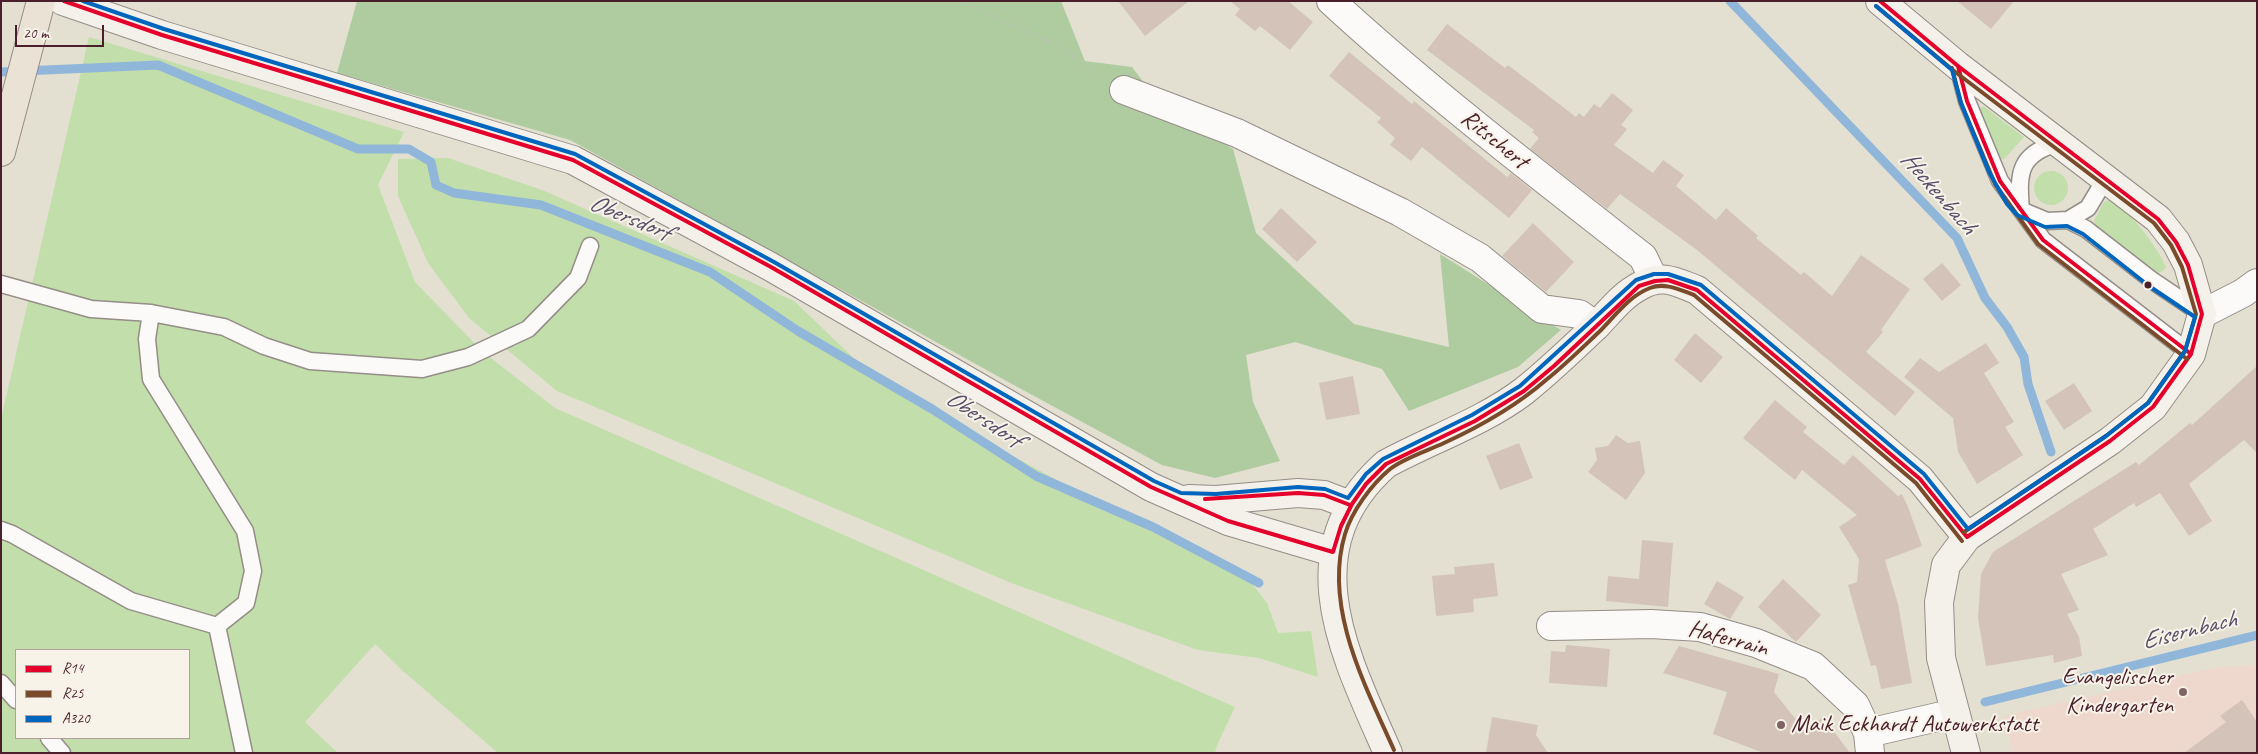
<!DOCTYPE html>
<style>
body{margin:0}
#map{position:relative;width:2258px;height:754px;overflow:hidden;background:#e3e0d1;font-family:Caveat,sans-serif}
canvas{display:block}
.frame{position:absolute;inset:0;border:2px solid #4a1f2b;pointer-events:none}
.legend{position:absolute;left:15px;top:649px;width:175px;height:90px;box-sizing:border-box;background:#f7f3e8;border:1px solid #b29e9c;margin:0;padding:6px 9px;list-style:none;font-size:15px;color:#4a1f2b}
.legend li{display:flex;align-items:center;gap:10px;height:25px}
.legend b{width:25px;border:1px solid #b29e9c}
.scale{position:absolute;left:15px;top:25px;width:89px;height:22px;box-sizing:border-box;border:2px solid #4a1f2b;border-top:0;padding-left:6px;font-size:15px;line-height:18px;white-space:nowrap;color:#4a1f2b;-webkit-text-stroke:4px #f7f3e8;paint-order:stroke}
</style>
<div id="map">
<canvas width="2258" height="754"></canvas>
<div class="frame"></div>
<ul class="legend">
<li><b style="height:6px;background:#e4002b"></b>R14</li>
<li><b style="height:6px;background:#7a4b2a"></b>R25</li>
<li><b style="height:6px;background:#0065bd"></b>A320</li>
</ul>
<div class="scale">20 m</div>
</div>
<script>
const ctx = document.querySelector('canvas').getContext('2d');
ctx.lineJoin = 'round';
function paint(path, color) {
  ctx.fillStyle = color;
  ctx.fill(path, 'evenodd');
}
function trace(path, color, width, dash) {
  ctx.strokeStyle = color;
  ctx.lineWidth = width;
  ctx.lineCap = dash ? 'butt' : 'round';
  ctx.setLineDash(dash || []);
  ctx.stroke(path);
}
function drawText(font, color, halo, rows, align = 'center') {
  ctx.font = font + ' Caveat,sans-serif';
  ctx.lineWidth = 4;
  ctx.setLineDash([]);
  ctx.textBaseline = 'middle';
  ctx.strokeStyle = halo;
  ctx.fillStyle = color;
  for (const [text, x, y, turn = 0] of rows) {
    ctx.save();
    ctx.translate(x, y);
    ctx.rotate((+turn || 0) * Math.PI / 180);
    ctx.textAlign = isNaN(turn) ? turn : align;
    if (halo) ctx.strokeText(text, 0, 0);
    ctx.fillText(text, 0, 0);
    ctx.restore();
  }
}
const built = new Path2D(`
 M 2250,665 L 2257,666 L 2257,753 L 2013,753 L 2003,716 L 2214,668 Z`);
const green = new Path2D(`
 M 89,37 L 404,132 L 378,185 L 415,282 L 482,351 L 555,408 L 1235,707 L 1217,745 L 1215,753 L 498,753 L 403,671 L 375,644 L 305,722 L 338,753 L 1,753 L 1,419 ZM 16,650 L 189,650 L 189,738 L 16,738 Z
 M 1983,106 L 2024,137 L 2004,159 L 1999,159 L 1978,110 Z
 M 448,158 L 542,190 L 794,301 L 882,385 L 1153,532 L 1249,580 L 1267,603 L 1278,633 L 1311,631 L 1318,677 L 1259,658 L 1198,650 L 1014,584 L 557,391 L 469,318 L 428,263 L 398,196 L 398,159 Z
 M2034 188a17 17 0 1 1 34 0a17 17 0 1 1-34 0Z
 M 2109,200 C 2128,207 2158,248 2166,267 L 2163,271 L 2158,273 L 2096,227 L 2094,221 L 2104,202 Z`);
const forest = new Path2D(`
 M 357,1 L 1061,1 L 1085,61 L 1132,67 L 1157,100 L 1233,149 L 1256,233 L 1354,324 L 1449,347 L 1440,254 L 1561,330 L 1518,367 L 1409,411 L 1382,369 L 1295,342 L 1246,355 L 1253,402 L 1280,461 L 1215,478 L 1162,465 L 1021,389 L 570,140 L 337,73 Z`);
const stream = new Path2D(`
 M 1730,1 L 1957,238 L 1985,298 L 2007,327 L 2024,357 L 2028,384 L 2051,452
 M 1,72 L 158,65 L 358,149 L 409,149 L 431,162 L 436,185 L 454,193 L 541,205 L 710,272 L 798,331 L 932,409 L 1036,476 L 1153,527 L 1259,583
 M 1985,702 L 2257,635`);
const building = new Path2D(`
 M 1118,1 L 1189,1 L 1145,36 Z
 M 1230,1 L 1288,1 L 1313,22 L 1290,50 L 1260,26 L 1255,31 L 1235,15 L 1240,9 Z
 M 1957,1 L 2014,1 L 1991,29 Z
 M 1447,24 L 1505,68 L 1508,65 L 1576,117 L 1579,113 L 1584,117 L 1594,104 L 1600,108 L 1612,93 L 1633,110 L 1621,125 L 1627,129 L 1614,145 L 1653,173 L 1663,160 L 1684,175 L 1676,186 L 1716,220 L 1726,208 L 1758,236 L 1756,238 L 1801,275 L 1804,272 L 1832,296 L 1861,255 L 1910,289 L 1881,330 L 1883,332 L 1866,352 L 1915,392 L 1895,416 L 1697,250 L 1620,194 L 1607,209 L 1530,149 L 1539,138 L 1532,132 L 1534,130 L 1427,50 Z
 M 1349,52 L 1412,104 L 1414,101 L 1507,177 L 1511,173 L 1532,190 L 1509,218 L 1422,147 L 1411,161 L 1390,145 L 1395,138 L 1377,122 L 1381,118 L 1329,76 Z
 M 1281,208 L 1317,242 L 1297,262 L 1262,229 Z
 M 1533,223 L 1574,262 L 1546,292 L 1502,256 Z
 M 1942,263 L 1961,285 L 1942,301 L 1923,279 Z
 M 1695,333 L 1723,357 L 1701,383 L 1674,360 Z
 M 1986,343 L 1999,363 L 1984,373 L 2014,422 L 2005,427 L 2023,455 L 1977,484 L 1958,452 L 1953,418 L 1904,377 L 1920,358 L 1939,372 Z
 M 2257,366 L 2257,453 L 2244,440 L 2189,484 L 2212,521 L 2189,536 L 2160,493 L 2136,507 L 2134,503 L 2093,529 L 2108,555 L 2061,574 L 2079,610 L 2067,614 L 2079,637 L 2082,656 L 2054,663 L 2053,655 L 1986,666 L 1978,618 L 1981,574 L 1993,552 L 2136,462 L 2139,465 L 2190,423 L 2192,425 Z
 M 1353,376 L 1360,414 L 1326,420 L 1319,383 Z
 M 2074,383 L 2092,411 L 2064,430 L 2045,401 Z
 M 1775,400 L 1807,427 L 1803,432 L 1844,465 L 1853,455 L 1898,496 L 1902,494 L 1908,507 L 1922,546 L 1885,560 L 1898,604 L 1912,683 L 1881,689 L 1876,665 L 1871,666 L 1848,585 L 1857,582 L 1859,559 L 1839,527 L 1857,515 L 1802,470 L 1795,480 L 1743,438 Z
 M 1616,435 L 1628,443 L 1640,441 L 1645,473 L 1626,500 L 1588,472 L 1597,460 L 1595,448 L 1608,446 Z
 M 1519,443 L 1533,478 L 1500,490 L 1486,456 Z
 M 1642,540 L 1673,543 L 1668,607 L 1606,601 L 1608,576 L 1639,579 Z
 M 1494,563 L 1498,596 L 1473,599 L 1474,612 L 1436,616 L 1432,576 L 1455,574 L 1454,567 Z
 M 1783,579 L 1821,615 L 1796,642 L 1758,607 Z
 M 1717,581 L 1744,597 L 1730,619 L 1704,604 Z
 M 1566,645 L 1610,649 L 1607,687 L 1549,683 L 1551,651 L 1565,652 Z
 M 1679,646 L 1779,674 L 1774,692 L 1805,731 L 1823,717 L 1850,753 L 1764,753 L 1713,734 L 1727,692 L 1663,673 Z
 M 2242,700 L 2257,722 L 2257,753 L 2184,753 L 2226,722 L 2220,716 Z
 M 1492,717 L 1538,725 L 1536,735 L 1548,753 L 1486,753 Z`);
const path = new Path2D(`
 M 960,1 L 1057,46 L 1101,75`);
const service = new Path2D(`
 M 1958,66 L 1967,101 L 2000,181 L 2043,240 L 2191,354
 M 2021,210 L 2047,221 L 2068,220 L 2086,229 L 2153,281 L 2202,314
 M 2021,210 C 2018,174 2018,154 2058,143
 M 2068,220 L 2088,208 L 2106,178
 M 1,284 L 91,309 L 151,313 L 224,327 L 264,346 L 310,361 L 422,369 L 468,357 L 528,329 L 578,278 L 590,246
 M 1,530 L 12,534 L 131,601 L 217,626 L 246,603 L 253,571 L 245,531 L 151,379 L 147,339 L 151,313
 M 217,626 L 244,753
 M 1,683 L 16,700
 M 49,738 L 62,753`);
const minor = new Path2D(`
 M 1331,1 C 1430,92 1537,174 1643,257 L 1654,280
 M 1124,90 L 1237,133 L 1400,212 L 1480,258 L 1542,309 L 1579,314 L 1596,326
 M 2202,314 L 2243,293 L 2257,283
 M 1551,626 L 1651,624 L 1700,627 L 1756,643 L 1813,666 L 1855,705 L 1868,733
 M 1870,753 L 1868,733 L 1955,713`);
const secondary = new Path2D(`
 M 63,1 L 162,35 L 573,160 L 771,267 L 1151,487 L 1228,521 L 1333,552
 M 1880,1 L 1958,66 L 2158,219 L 2176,242 L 2188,265 L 2202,314 L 2191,354 L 2153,407 L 2110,441 L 1967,537 L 1946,565 L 1939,602 L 1941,658 L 1966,753
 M 1189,499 L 1216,500 L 1298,493 L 1324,495 L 1350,505
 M 1388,753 C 1345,655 1289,550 1386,464 C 1430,440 1485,421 1524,391 C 1549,371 1572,349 1595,327 C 1609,313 1622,295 1640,286 C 1662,273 1676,282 1697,290 L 1920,479 L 1967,537`);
const motorway = new Path2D(`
 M 1,152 L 41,1`);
const bus1 = new Path2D(`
 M 64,1 L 162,35 L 573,160 L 771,267 L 1151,487 L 1228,521 L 1333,552 L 1341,526 L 1352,504 L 1366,484 L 1386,464 L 1475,421 L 1524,391 L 1554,366 L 1639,286 L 1655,281 L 1668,280 L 1697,290 L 1920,479 L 1967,537
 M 1880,1 L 1958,66 L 2158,219 L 2176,242 L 2188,265 L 2202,314 L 2191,354 L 2153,407 L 2110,441 L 1967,537
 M 1958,66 L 1967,101 L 2000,181 L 2043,240 L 2191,354
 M 1205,499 L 1298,493 L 1324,495 L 1350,505`);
const bus2 = new Path2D(`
 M 1876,6 L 1954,71 L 2154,223 L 2171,245 L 2182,267 L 2196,314 L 2185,351 L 2148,403 L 2106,436 L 1964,532
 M 1952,68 L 1961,103 L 1995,184 L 2038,244 L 2187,359
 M 1394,750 C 1365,685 1323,607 1345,534 C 1352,511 1371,485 1390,469 C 1404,458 1427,451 1444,443 C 1481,426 1515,407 1546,380 C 1565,365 1582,348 1599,332 C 1615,316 1629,296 1650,288 C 1665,282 1680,290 1694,295 L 1916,483 L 1962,541`);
const bus3 = new Path2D(`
 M 83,1 L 164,29 L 575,154 L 774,262 L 1154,481 L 1181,493 L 1216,494 L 1298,487 L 1325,489 L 1348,498 L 1366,474 L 1383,459 L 1472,415 L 1520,386 L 1636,280 L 1654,274 L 1668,274 L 1701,285 L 1924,474 L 1968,529 L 2106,436 L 2148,403 L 2185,351 L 2195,317 L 2149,286 L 2083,234 L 2067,226 L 2045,227 L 2017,215 L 2007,204 L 1989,172 L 1961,103 L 1952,70 L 1876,6`);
const markers = [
 [2148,285,4.5,"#4a1f2b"],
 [2183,692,5,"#806365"],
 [1781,725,5,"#806365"]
];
const streetNames = [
 ["Ritschert",1494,140,39],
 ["Haferrain",1728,639,15]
];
const poiNames = [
 ["Evangelischer",2173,678],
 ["Kindergarten",2173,706],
 ["Maik Eckhardt Autowerkstatt",1791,725,"left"]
];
const waterNames = [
 ["Heckenbach",1938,193,49],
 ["Obersdorf",629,218,22],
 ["Obersdorf",983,419,33],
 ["Eisernbach",2189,631,-14]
];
paint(built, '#eed7cd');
paint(green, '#c2deab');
paint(forest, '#afcca0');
trace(stream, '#90b7d9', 9);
paint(building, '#d4c3b9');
trace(service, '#958d87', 19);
trace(minor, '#958d87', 30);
trace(secondary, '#958d87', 30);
trace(motorway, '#958d87', 30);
trace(path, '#c1bcbb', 3, [1, 4]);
trace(service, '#fbfaf8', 16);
trace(minor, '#fbfaf8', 28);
trace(secondary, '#f4f0ea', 28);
trace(motorway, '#e9e2d5', 28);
trace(bus1, '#e4002b', 4);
trace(bus2, '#7a4b2a', 4);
trace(bus3, '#0065bd', 4);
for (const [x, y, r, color] of markers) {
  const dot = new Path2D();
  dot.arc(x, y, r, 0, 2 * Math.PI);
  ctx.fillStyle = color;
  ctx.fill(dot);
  trace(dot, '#f7f3e8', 2);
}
drawText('24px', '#4a1f2b', '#f7f3e8', streetNames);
drawText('24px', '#4a1f2b', '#f7f3e8', poiNames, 'right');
drawText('italic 25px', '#564e69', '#f7f3e8', waterNames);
</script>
